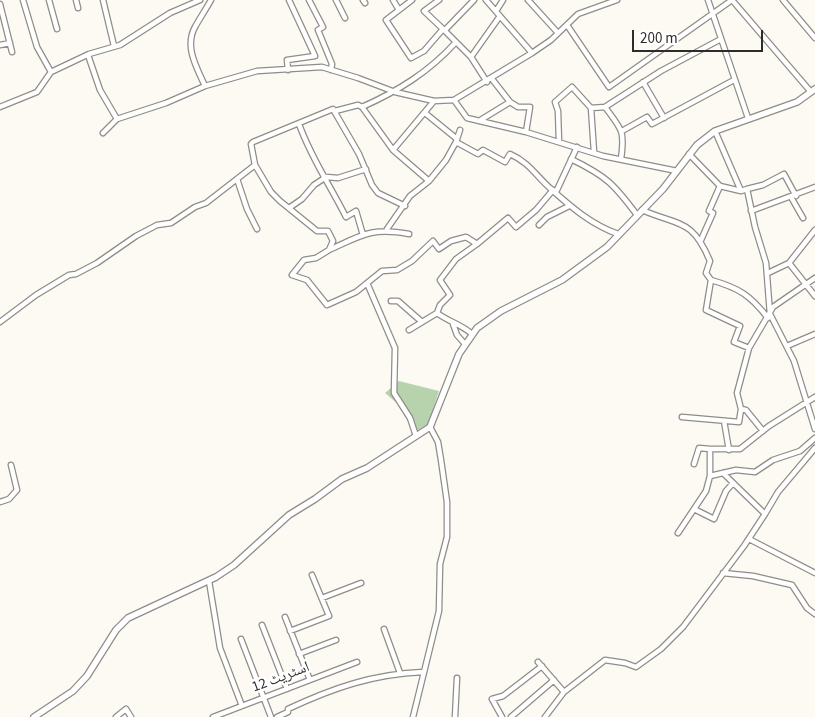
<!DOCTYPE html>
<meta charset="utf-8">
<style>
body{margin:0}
#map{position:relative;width:815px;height:717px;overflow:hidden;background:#fdfaf4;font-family:"Source Sans 3",sans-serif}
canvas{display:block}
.scale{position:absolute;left:632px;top:30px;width:131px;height:22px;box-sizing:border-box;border:2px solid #2d2c2a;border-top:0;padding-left:6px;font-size:15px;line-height:18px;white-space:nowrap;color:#2d2c2a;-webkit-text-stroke:4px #fff;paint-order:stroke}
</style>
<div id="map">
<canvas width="815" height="717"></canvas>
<div class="scale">200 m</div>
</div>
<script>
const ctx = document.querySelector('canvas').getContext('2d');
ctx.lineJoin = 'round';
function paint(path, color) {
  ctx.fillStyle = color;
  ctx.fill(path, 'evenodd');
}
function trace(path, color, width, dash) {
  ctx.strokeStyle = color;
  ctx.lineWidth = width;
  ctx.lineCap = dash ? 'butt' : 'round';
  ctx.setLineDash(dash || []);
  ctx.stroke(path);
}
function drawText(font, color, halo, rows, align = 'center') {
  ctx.font = font + ' "Source Sans 3","Noto Naskh Arabic",sans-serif';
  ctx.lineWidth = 5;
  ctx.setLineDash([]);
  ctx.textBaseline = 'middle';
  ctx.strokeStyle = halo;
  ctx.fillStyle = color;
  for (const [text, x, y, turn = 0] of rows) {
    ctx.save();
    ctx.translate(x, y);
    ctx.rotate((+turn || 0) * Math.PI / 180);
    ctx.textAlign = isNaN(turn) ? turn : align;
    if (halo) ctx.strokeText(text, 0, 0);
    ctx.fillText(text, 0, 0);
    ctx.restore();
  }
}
const green = new Path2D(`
 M 399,381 L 439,391 L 428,424 L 411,434 L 412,416 L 385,393 Z`);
const minor = new Path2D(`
 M 23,0 L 37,47 L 51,72
 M 49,0 L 57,29
 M 76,0 L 78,8
 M 103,0 L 114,46
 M 309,0 L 323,27 L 318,30 L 332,64 L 331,70
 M 336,0 L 345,18
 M 363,0 L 365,3
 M 393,0 L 399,10
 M 412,0 L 386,20 L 411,58 L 424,51 L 443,29 L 471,57 L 487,82
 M 439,0 L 424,11 L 443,29
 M 486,0 L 532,53
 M 528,0 L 558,33
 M 708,0 L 748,118
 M 783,0 L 815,38
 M 0,4 L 12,52
 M 496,11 L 503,0
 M 567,25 L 609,87 L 732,0 L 811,92
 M 445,30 L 474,0
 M 0,45 L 10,43
 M 88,55 L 100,90 L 117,119
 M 471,57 L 500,16
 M 288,70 L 287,60 L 315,56 L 289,0
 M 492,79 L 510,102
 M 643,82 L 664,118
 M 205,86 C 197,68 184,47 195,27 C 200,18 206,9 211,0
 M 454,100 L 467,118 L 526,132 L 603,156 L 677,171
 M 0,107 L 37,92 L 51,72 L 89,54 L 120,45 L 170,13 L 200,0
 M 362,107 L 393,150 L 429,181
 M 605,107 C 622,130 625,130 621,159
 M 591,108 L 594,152
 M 335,111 L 358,105 L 362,107 C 398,91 429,72 456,42
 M 425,113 L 457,139
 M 479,121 L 510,102 L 518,107 L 530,107 L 526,132
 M 299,124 C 311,158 330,185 346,217 L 356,211 L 363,235
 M 622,131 L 647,117 L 652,124 L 734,80
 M 715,131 L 741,191 L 747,189 L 755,227 L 766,263 L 770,314 L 794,361 L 815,429
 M 103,133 L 117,119 L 166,103 L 205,86 L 257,71 L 322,67 L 358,78 L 395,92 L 434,101 L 454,100 L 532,53 L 551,40 L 578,14 L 617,0
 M 456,142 L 478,154 L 483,150 L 505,162 L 510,154 C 530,163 535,175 551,189 C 571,207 592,225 618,234
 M 559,142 L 558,111 L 555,102 L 572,87 L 591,108 L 605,107 L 661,71 L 721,39
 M 393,150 L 434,101
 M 689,154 L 720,186 L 741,191
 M 571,159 C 606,176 614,184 637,215
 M 255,165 L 271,192 L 280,201 L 317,231 L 328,231 L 333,241 L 329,250 C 362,235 372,227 409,234
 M 237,179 L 247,209 L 257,229
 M 747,189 L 763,185 L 784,174 L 796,196
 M 556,192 L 577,147
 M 791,197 L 803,218
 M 289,208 L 302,199 L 314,185 L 326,177 L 338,178 L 366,169
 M 642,210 C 679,226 692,218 710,261 L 706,273 L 711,280 L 706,310 L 740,326 L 734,342 L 749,348 L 773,307 L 815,278
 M 751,211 L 815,187
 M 539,225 L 547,217 L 569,206
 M 387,229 L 410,196 L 429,181 L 446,160 L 456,142 L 460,130
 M 701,240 L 713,213 L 709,211 L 720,186
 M 329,250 L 316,258 L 304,260 L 292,275 L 307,280 L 327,305 L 356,292 L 382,271 L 397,270 L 412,261 L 433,241 L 439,249 L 451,241 L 466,237 L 477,244 L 508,218 L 516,227 L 536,210 L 553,190
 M 789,263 L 815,296
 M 768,273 L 789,263 L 815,230
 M 711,280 C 739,288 750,295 768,318
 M 367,283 L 395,348 L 394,393 L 410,418 L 416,436
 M 391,301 L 398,301 L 422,322
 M 437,313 L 440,305 L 450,295 L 440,280 L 456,259 L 477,244
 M 0,322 L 36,295 L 69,275 L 76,274 L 97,263 L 136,236 L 157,225 L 171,223 L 195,207 L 206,203 L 255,165 L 251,144 L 253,142 L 333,109 L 359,154 L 372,185 L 378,193 L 405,206
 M 453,324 L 457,335 L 465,344
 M 409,330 L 437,313 C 449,322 461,324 472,334
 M 787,346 L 815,334
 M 741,409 L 746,410 L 763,431
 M 682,417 L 739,422 L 741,409 L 737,393 L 749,348
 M 724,421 L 729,450
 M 694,464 L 699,448 L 710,449
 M 710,476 L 710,449 L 740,449 L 769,426 L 815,397
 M 0,502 L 9,499 L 17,490 L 11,465
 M 694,509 L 714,519 L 726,491 L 733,483
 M 765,514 L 778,492 L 815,448
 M 678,533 L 706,491 L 710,476 L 736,470 L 755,472 L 773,460 L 800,451 L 815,438
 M 749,539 L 815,573
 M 723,573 L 753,576 L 792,585 L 807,608 L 815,614
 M 209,581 L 220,648 L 242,706
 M 322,598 L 361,583
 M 285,617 L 310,680
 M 262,625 L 287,689
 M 384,629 L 400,673
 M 290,631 L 329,616 L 312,575
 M 241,639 L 271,717
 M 299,654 L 336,640
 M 538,662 L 564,692
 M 116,717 L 126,709 L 131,717
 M 213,717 L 357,662
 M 277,717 L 288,712 L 288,709 C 333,688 373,674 423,672
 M 413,717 L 439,611 L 440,564 L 447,537 L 447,502 L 441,460 L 438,442 L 430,427
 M 455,717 L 457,678
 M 502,717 L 492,699 L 503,696 L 542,666
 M 511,717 L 554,680
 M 545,717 L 564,692 L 605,660 L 625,663 L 636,667 L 661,649 L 683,627 L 744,546 L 765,514 L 723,473`);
const tertiary = new Path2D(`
 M 34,717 L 73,691 L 87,676 L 116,630 L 128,618 L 216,577 L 234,565 L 289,515 L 315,499 L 342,479 L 367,468 L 430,427 L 459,354 L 477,328 L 501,311 L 562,280 L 607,247 L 663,189 L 697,145 L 715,131 L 797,102 L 815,89`);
const streetNames = [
 ["اسٹریٹ 12",281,678,-21]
];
paint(green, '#b6d3ae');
trace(minor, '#908d88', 7);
trace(tertiary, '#908d88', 8);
trace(minor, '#fff', 4.5);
trace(tertiary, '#fff', 5.5);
drawText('15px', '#2d2c2a', '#fff', streetNames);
</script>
